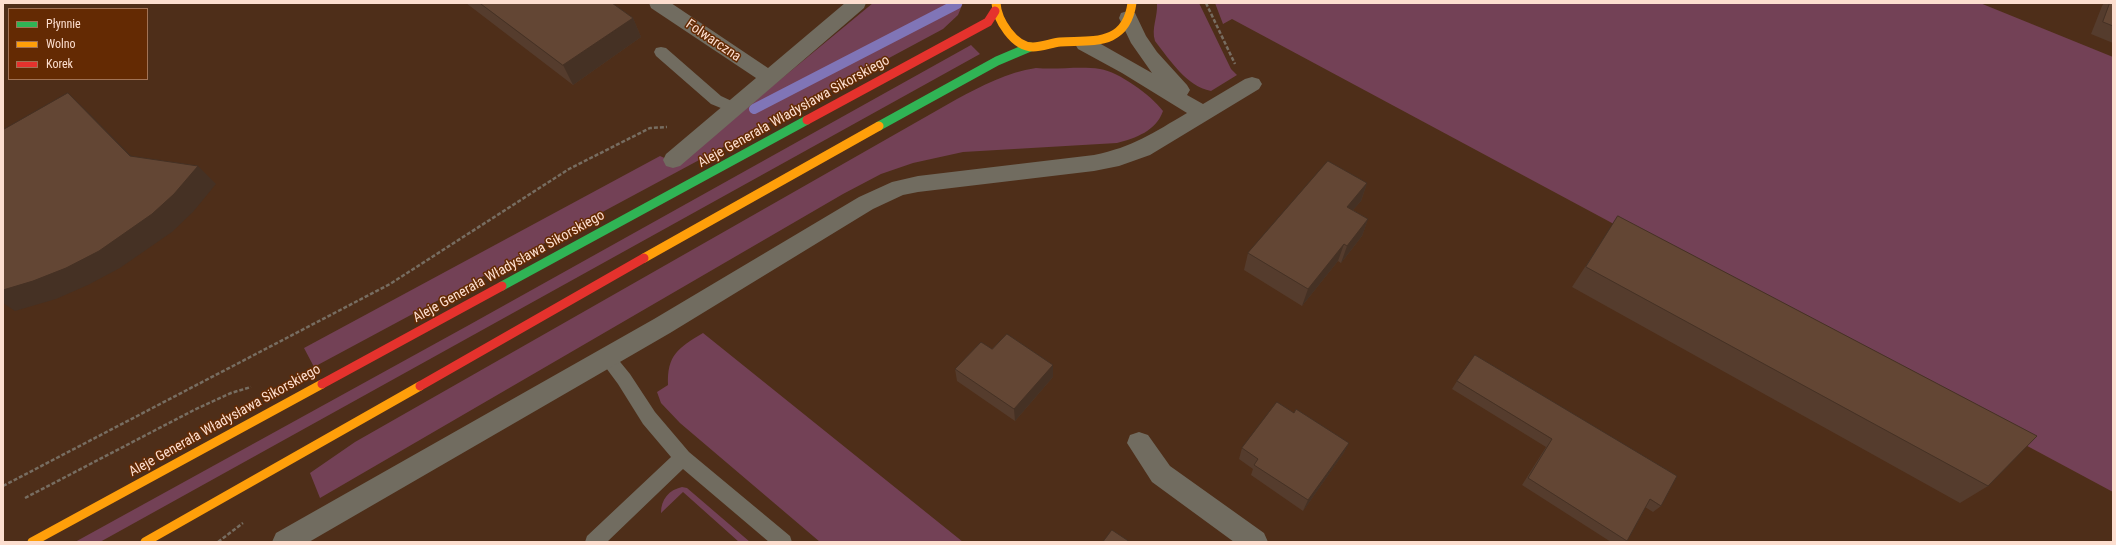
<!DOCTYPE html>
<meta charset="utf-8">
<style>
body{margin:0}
#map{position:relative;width:2116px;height:545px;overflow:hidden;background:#4e2e19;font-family:"Roboto Condensed",sans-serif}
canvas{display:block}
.frame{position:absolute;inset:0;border:4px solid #fcdecf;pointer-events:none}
.legend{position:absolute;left:8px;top:8px;width:140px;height:72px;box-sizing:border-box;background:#642a03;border:1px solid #a17255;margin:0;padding:5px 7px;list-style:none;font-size:12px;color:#fcdecf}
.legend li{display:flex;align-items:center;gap:8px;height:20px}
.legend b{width:20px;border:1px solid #a17255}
</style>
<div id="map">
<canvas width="2116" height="545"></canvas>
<div class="frame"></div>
<ul class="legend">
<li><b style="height:5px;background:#30b455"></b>Płynnie</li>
<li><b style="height:5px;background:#ff9f0a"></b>Wolno</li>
<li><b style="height:5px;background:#e5322d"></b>Korek</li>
</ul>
</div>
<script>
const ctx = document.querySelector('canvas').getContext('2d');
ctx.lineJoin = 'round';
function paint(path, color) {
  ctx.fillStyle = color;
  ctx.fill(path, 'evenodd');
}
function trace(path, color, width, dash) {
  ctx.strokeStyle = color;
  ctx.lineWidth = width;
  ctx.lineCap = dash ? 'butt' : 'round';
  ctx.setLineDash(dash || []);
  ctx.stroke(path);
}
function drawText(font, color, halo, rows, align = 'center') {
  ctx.font = font + ' "Roboto Condensed",sans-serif';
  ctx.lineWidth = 3;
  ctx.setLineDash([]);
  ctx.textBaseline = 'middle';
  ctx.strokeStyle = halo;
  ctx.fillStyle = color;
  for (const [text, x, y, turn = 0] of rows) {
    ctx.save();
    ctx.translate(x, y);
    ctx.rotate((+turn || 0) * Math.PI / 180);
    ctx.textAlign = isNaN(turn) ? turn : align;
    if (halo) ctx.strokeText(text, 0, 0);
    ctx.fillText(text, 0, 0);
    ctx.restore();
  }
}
const green = new Path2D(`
 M 873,3 L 963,3 L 958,15 L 943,29 L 314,367 L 304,348 L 660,156 L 678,164 Z
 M 1157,3 L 1199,3 L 1231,69 L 1237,75 L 1211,91 C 1186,86 1170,60 1155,41 C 1151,28 1158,17 1157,3 Z
 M 1215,3 L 1980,3 L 2113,57 L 2113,492 L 1232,19 L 1223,24 Z
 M 971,45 L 980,54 L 100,542 L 75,542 L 469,325 Z
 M 1036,68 C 1057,70 1079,66 1100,69 C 1119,72 1151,95 1163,111 C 1156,131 1136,138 1117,143 L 963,152 L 913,163 L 881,174 L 843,194 L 320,498 L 310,473 L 355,442 L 957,99 C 982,86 1007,72 1036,68 Z
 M 703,333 L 963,542 L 820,542 L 680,423 L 661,403 L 657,392 L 668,385 C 667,355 678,348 703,333 Z
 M 682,487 L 687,488 L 750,542 L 739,542 L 683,492 L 661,513 C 661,499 669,490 682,487 Z`);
const stream = new Path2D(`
 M 754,109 L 957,4`);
const path = new Path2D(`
 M 1206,3 L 1235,64
 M 3,486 L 390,284 L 569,169 L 650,128 L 667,127
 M 25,498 L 194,410 L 231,393 L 251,387
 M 218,542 L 243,523`);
const lane = new Path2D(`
 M 661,47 L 666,48 L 721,96 L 738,104 L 740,108 L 738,112 L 733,113 L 711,104 L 656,56 L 654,52 L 656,48 Z
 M 606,350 L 612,352 L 630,374 L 655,412 L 689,452 L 790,536 L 792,542 L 769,542 L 683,469 L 607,542 L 585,542 L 587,536 L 671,457 L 643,424 L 618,384 L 598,357 L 600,352 Z`);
const street = new Path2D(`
 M 649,3 L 671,3 L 768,68 L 845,3 L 866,3 L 864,8 L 680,166 L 673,168 L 666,166 L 663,160 L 666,154 L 756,78 L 651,8 Z
 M 1128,11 L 1135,13 L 1146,36 L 1157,52 L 1187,85 L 1190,90 L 1187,95 L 1203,104 L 1245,79 L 1252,77 L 1259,79 L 1262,84 L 1259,89 L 1150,155 L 1119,166 L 1094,171 L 918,192 L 903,195 L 873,209 L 670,333 L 309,542 L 272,542 L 276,533 L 654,319 L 859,197 L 892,182 L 918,176 L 1094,155 C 1133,147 1153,133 1187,113 L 1122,73 L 1078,49 L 1075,44 L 1078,39 L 1085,37 L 1092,39 L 1152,73 L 1131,43 L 1119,18 L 1121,13 Z
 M 1139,432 L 1148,435 L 1170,466 L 1264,533 L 1268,542 L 1234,542 L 1152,482 L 1127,443 L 1130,435 Z`);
const fast = new Path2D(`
 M 879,126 L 997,61 L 1030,47
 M 502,286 L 807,120`);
const slow = new Path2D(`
 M 996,3 C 997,20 1014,47 1033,47 C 1042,47 1051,43 1060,42 C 1091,40 1126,47 1132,3
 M 644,258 L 879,126
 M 32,542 L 322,384
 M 145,542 L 420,386`);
const jam = new Path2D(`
 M 807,120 L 988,22 L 995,11
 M 322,384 L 502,286
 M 420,386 L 644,258`);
const wall = new Path2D(`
 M 466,3 L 612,3 L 633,18 L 641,37 L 573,85 Z
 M 2104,3 L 2113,3 L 2113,43 L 2091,34 L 2102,6 Z
 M 1367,183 L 1361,201 L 1353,210 L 1368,219 L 1362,236 L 1341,263 L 1338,261 L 1302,306 L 1244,270 L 1248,253 Z
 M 1618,216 L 1988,486 L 1960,503 L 1572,287 Z
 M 992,349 L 1053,377 L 1015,421 L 957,381 L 955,369 Z
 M 1457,381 L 1661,506 L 1653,512 L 1645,507 L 1627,541 L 1625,542 L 1611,542 L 1522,485 L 1546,447 L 1452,389 Z
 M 1294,413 L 1349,443 L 1343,454 L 1303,511 L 1251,475 L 1253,469 L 1239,459 L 1242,448 Z`);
const shadedWall = new Path2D(`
 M 633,18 L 641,37 L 573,85 L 563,65 Z
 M 68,93 L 88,112 L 149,174 L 130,156 Z
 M 198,166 L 216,184 L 193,212 L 172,232 L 120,268 L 88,285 L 56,299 L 15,311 L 3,303 L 3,290 Z
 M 1367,183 L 1361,201 L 1341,224 L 1347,207 Z
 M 1368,219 L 1362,236 L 1341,263 L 1347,246 Z
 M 1344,244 L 1338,261 L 1302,306 L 1308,289 Z
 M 1053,365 L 1053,377 L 1015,421 L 1014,409 Z
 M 1349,443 L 1343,454 L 1303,511 L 1308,500 Z`);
const building = new Path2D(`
 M 480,3 L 612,3 L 633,18 L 563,65 Z
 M 2110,3 L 2113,3 L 2113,26 L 2103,22 Z
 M 68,93 L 130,156 L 198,166 L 174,194 L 152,214 L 99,251 L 66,268 L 33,281 L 3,290 L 3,130 Z
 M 1328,161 L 1367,183 L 1347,207 L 1368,219 L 1347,246 L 1344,244 L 1308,289 L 1248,253 Z
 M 1618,216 L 2037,436 L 1988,486 L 1586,267 Z
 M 1007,334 L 1053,365 L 1014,409 L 955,369 L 981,342 L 992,349 Z
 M 1475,355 L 1677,476 L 1661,506 L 1650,499 L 1627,541 L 1528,478 L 1552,439 L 1457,381 Z
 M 1277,402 L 1294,413 L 1296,409 L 1349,443 L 1308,500 L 1254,465 L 1258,459 L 1242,448 Z
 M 1112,530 L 1130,542 L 1103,542 Z`);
const streetNames = [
 ["Folwarczna",713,41,34],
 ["Aleje Generała Władysława Sikorskiego",794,112,-29],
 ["Aleje Generała Władysława Sikorskiego",509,267,-29],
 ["Aleje Generała Władysława Sikorskiego",225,421,-29]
];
paint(green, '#734156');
trace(stream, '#8075b7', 10);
trace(path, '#776d61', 2.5, [4, 2]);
paint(lane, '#716c60');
paint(street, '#716c60');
trace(fast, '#30b455', 9);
trace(slow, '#ff9f0a', 9);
trace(jam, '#e5322d', 9);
paint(wall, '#553c2d');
paint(shadedWall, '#453124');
paint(building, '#634634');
trace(building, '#453124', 1);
drawText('14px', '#fcdecf', '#642a03', streetNames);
</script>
